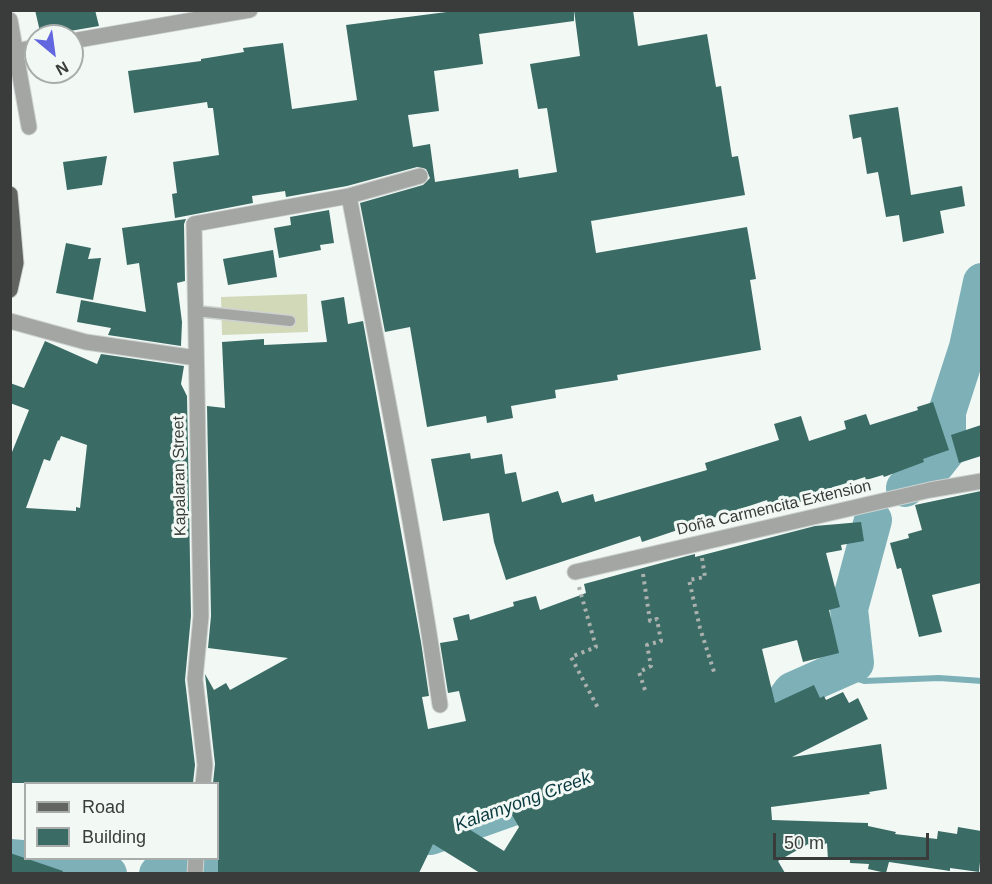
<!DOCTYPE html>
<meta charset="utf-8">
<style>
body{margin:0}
#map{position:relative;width:992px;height:884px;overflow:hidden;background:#f2f9f5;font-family:Helvetica,sans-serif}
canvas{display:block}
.frame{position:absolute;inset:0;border:12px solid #393c3b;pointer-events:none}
.legend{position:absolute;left:24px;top:782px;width:195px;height:78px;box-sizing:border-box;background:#f2f9f5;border:2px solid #a8adab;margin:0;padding:8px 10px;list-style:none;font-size:18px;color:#393c3b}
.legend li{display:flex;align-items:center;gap:12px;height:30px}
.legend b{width:30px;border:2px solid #a8adab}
.north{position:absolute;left:24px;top:24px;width:60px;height:60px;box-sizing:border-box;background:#f2f9f5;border:2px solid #a8adab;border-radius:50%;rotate:151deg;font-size:16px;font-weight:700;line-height:24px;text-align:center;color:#393c3b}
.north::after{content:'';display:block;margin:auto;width:21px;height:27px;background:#6266df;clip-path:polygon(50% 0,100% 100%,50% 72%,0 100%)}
.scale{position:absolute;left:773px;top:833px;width:156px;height:27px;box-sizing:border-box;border:3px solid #393c3b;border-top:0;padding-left:8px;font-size:18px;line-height:21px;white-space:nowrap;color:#393c3b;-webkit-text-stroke:4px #f2f9f5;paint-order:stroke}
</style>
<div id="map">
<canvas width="992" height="884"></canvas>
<div class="frame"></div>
<ul class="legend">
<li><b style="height:8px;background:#616460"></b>Road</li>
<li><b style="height:16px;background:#3a6b65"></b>Building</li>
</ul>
<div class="north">N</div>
<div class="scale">50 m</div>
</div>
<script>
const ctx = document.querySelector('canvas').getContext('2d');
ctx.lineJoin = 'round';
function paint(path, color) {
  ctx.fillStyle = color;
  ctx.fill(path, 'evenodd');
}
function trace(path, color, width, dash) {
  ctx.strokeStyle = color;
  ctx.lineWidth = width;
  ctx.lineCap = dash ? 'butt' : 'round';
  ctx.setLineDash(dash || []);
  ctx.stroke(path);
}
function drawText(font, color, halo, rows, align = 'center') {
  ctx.font = font + ' Helvetica,sans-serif';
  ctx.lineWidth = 6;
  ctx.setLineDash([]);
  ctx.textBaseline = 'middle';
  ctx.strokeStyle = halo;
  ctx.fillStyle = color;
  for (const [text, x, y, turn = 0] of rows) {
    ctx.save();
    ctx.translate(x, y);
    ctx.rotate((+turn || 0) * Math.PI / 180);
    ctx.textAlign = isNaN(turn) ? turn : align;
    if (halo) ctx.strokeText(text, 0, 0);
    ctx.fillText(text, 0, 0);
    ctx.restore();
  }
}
const green = new Path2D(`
 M 307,294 L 308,332 L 222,335 L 221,297 Z`);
const stream = new Path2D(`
 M 835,672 L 864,681 L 939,678 L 982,681`);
const river = new Path2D(`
 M 905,488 L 936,464 L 947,450 L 947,412 L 968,347 L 982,282
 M 747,710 L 789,706 L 787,698 L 792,691 L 855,663 L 849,609 L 873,520
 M 412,835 L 430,836 L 557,791
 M 10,858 L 81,864 L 108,874
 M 158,874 L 197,866 L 266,847`);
const building = new Path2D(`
 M 35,10 L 95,10 L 99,26 L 70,31 L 63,36 L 41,36 Z
 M 462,10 L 574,10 L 574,21 L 479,34 L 483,64 L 434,71 L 439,111 L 408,115 L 413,147 L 430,144 L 435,182 L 518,169 L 519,178 L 557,172 L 547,108 L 538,109 L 530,64 L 580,56 L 574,10 L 633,10 L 638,46 L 707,34 L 716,87 L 721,86 L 732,157 L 738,156 L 745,195 L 591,221 L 596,253 L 747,227 L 756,279 L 750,280 L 761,350 L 617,375 L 618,380 L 555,390 L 556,398 L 511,406 L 513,418 L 487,423 L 486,416 L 427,427 L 410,327 L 385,332 L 360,203 L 423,185 L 430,178 L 426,169 L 417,167 L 347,186 L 286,197 L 285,191 L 252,196 L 253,203 L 175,218 L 172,194 L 177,193 L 173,162 L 219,155 L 213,108 L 208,108 L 207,102 L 134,113 L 128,71 L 201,61 L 201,59 L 244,52 L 243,48 L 283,43 L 292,109 L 357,100 L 346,25 Z
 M 898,107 L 911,195 L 962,186 L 965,206 L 940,211 L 944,233 L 903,242 L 899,215 L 886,217 L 878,172 L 867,174 L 861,137 L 853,139 L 849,115 Z
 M 107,156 L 102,185 L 67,190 L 63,162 Z
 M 329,210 L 334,243 L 320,245 L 321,250 L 279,258 L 274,228 L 291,225 L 290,217 Z
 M 186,219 L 184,224 L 185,281 L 177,283 L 182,322 L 181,346 L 108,335 L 111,328 L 77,322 L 81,300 L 146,312 L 139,263 L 127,265 L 122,228 Z
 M 66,243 L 91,248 L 88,259 L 101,258 L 93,300 L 56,293 Z
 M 273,250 L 277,277 L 228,285 L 223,259 Z
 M 344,297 L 348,324 L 363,321 L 421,642 L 429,696 L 422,697 L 428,729 L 466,721 L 459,691 L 448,693 L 440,643 L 458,640 L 453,618 L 469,614 L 470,620 L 514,606 L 513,602 L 536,596 L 540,610 L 586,593 L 584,584 L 687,556 L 695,554 L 695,557 L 815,526 L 861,522 L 864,541 L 841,545 L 842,550 L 826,553 L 840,607 L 829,610 L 839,653 L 803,662 L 797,640 L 762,649 L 775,703 L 814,685 L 820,698 L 824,696 L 826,700 L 843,692 L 849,703 L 858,698 L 868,719 L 792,757 L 881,744 L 887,789 L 869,792 L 870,794 L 771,807 L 772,820 L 868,823 L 868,826 L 896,832 L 895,834 L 937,839 L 938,831 L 957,834 L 958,827 L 981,831 L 981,852 L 979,872 L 950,868 L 950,871 L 889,862 L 886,873 L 868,869 L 869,864 L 850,863 L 850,860 L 828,860 L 827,843 L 812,851 L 808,844 L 778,861 L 785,873 L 480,873 L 433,844 L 419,873 L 218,873 L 218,783 L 213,783 L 215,764 L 205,674 L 214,690 L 226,683 L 230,690 L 288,658 L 208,648 L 211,616 L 207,406 L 225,408 L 222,342 L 264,339 L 264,345 L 327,342 L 321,301 ZM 508,808 L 519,827 L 504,851 L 456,821 Z
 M 45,341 L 97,364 L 101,354 L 184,366 L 181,384 L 187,396 L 191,616 L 185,680 L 195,765 L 193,783 L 10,783 L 10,457 L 29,410 L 10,403 L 10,383 L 24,388 ZM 61,436 L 87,445 L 80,508 L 76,507 L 76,511 L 26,508 L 44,459 L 50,461 L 58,440 L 59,441 Z
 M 933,402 L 949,450 L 923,459 L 924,462 L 884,477 L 883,475 L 866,480 L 865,477 L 825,490 L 826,494 L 771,511 L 767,500 L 642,542 L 640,536 L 506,580 L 494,542 L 489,513 L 443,521 L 431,459 L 470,453 L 471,459 L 502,454 L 505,474 L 516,472 L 522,502 L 558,491 L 562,503 L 593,494 L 595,502 L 707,470 L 705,463 L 779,440 L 774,424 L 801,416 L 809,441 L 846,429 L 844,421 L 866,414 L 870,425 L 918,410 L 917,407 Z
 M 981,425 L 981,456 L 959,463 L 951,435 Z
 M 981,491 L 981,583 L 932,595 L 942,632 L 919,637 L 901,568 L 897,569 L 890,543 L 909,538 L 908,534 L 922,530 L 915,505 Z
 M 10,853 L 63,871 L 62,873 L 10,873 Z`);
const path = new Path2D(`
 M 702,558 L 705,577 L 689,580 L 700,628 L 715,675
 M 643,574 L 650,621 L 657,619 L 661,641 L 647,645 L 651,666 L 639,672 L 645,690
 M 579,587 L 596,647 L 571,657 L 599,710`);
const lane = new Path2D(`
 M 196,311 L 290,321`);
const street = new Path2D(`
 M 10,20 L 29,127
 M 72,41 L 250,10
 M 15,51 L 36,47
 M 349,196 C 381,365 415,534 440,705
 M 10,321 L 86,342 L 196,358
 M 575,572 L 930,490 L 982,481
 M 203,784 L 205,765 L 195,679 L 201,616 L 194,224 L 349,196 L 420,176
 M 195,874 L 196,858`);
const primary = new Path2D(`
 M 10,194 L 16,263 L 10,290`);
const streetNames = [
 ["Kapalaran Street",180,476,-91],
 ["Doña Carmencita Extension",774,508,-13]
];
const waterNames = [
 ["Kalamyong Creek",523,802,-20]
];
paint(green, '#d2d9b8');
trace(stream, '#7eb0b8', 6);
trace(river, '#7eb0b8', 38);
paint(building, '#3a6b65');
trace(lane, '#cdd3d0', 13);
trace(street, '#cdd3d0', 17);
trace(primary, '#cdd3d0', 17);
trace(path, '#abb1ae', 4, [3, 4.5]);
trace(lane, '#a4a6a4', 10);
trace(street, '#a4a6a4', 15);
trace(primary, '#616460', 15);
drawText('16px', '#393c3b', '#f2f9f5', streetNames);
drawText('italic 18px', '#093a40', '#f2f9f5', waterNames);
</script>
